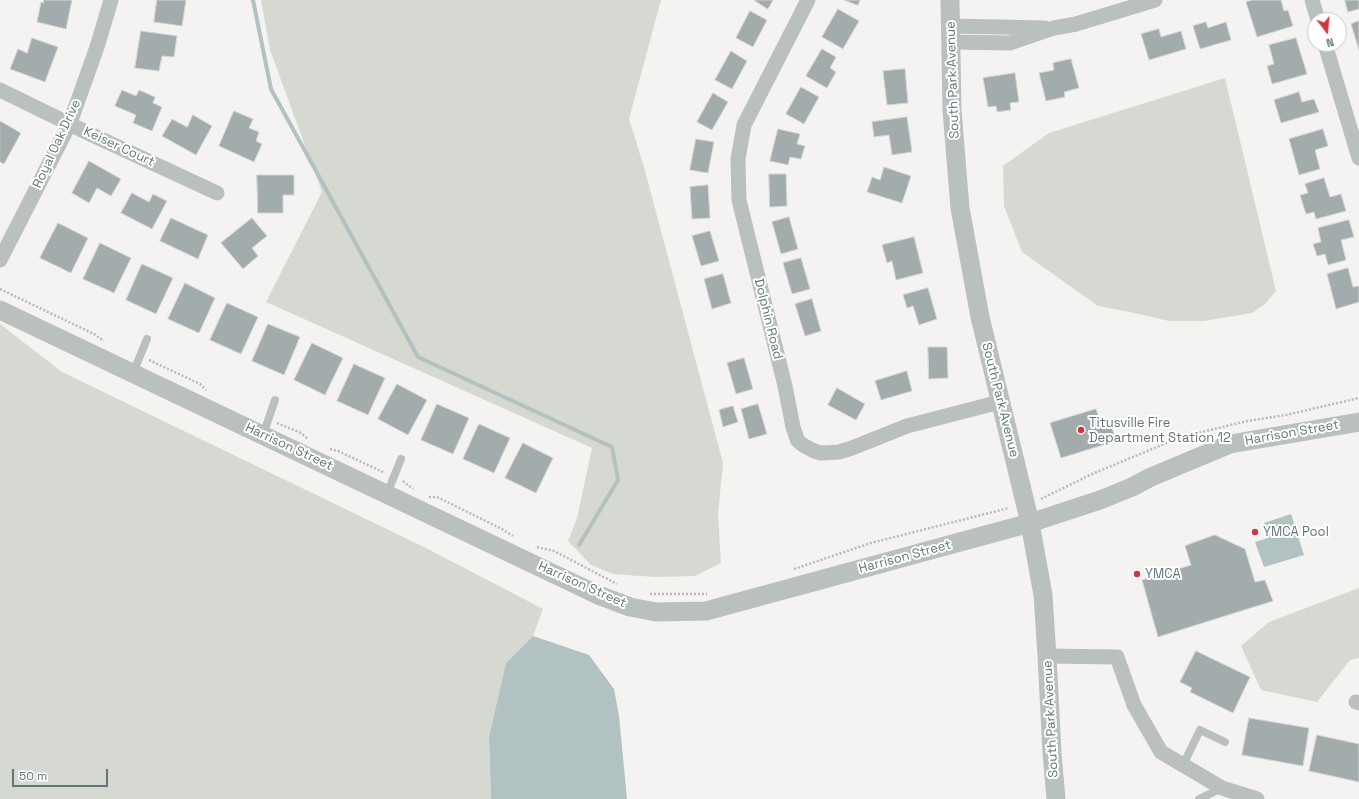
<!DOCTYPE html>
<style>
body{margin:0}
#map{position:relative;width:1359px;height:799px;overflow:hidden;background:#f4f3f1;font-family:"Space Grotesk",sans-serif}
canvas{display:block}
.north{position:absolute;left:1307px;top:12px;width:40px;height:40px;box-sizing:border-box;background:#fff;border:1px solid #c1c8c9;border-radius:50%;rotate:164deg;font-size:11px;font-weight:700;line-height:16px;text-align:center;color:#637679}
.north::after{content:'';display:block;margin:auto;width:14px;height:18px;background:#ce3740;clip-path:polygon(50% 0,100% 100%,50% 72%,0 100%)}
.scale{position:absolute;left:12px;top:769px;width:96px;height:18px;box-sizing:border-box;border:2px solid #637679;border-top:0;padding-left:5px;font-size:12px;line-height:14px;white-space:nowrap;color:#637679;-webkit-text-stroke:3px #fff;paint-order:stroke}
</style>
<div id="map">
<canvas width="1359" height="799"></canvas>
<div class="north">N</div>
<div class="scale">50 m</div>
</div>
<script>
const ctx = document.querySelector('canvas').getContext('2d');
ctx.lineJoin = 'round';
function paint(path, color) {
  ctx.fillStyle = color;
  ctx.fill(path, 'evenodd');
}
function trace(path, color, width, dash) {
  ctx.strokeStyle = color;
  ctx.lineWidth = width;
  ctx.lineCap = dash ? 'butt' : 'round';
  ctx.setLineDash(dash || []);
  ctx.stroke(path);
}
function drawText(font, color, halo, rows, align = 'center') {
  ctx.font = font + ' "Space Grotesk",sans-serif';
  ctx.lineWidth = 4;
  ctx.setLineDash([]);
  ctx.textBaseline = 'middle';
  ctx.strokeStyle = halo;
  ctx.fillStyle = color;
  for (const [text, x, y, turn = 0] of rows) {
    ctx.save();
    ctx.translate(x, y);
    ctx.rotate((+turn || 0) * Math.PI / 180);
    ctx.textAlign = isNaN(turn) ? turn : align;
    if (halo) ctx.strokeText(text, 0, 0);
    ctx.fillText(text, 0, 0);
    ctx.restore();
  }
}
const green = new Path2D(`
 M 261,0 L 661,0 L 629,119 L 644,167 L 723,463 L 718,514 L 721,563 L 695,576 L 655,577 L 613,574 L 591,565 L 568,541 L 577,518 L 592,448 L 266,302 L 322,192 L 270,50 Z
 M 1225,78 L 1276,291 L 1265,304 L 1252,313 L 1204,321 L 1169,321 L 1130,312 L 1098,306 L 1022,252 L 1004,206 L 1003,166 L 1049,133 Z
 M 0,324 L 62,372 L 426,548 L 543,609 L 533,636 L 506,663 L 489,737 L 491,799 L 0,799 Z
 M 1359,588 L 1359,658 L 1350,660 L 1317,702 L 1261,690 L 1241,646 L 1269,622 Z`);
const water = new Path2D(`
 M 1291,514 L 1304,555 L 1264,567 L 1255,542 L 1268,538 L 1264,523 Z
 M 533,636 L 589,655 L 614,689 L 619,716 L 627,799 L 491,799 L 489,737 L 506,663 Z`);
const stream = new Path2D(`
 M 253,0 L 271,89 L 418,357 L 612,447 L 618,480 L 579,545`);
const building = new Path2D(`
 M 44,0 L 72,0 L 66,29 L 37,22 L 41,2 L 43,3 Z
 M 157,0 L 186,0 L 182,26 L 154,22 Z
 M 754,0 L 773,0 L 768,9 Z
 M 844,0 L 860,0 L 858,5 Z
 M 1253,0 L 1281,0 L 1284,11 L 1288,10 L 1293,26 L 1257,37 L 1246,2 Z
 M 1345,0 L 1359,0 L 1359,9 L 1348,12 Z
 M 838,9 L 859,21 L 843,49 L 822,37 Z
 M 750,11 L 767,20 L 753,47 L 736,38 Z
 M 1359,21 L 1359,50 L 1351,24 Z
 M 1206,22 L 1208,28 L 1226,22 L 1231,40 L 1200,49 L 1193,26 Z
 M 1159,29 L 1161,37 L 1181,31 L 1186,49 L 1149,60 L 1141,34 Z
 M 141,31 L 177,36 L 174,57 L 162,56 L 159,71 L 135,68 Z
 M 32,38 L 58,47 L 45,82 L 10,69 L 18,49 L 27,53 Z
 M 1296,38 L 1307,74 L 1272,84 L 1267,66 L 1274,64 L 1269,45 Z
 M 822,49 L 836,57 L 830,68 L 836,72 L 827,88 L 806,76 Z
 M 731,51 L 747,61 L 732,89 L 715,80 Z
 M 1071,59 L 1079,88 L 1064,92 L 1065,97 L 1046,101 L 1039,73 L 1054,70 L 1053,63 Z
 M 905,69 L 908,103 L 887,105 L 883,71 Z
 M 1015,73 L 1019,102 L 1010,103 L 1011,110 L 997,112 L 996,106 L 988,107 L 983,78 Z
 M 801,87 L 819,97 L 804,124 L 786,114 Z
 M 122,90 L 136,96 L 139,90 L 155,97 L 153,103 L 162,107 L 152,131 L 133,123 L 136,115 L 115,106 Z
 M 1299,92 L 1302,102 L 1314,99 L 1319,112 L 1281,123 L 1274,100 Z
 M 713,93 L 728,102 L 712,130 L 697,122 Z
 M 234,111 L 253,119 L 249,128 L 259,132 L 256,141 L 262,144 L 254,162 L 219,146 Z
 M 193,115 L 212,126 L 196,155 L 162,136 L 172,119 L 187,127 Z
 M 907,117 L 912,152 L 892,155 L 889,135 L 874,137 L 872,122 Z
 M 0,121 L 21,133 L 4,164 L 0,162 Z
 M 778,129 L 800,134 L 797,144 L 805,146 L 801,159 L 790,157 L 788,165 L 770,161 Z
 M 1323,129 L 1328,146 L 1315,150 L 1320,169 L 1299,175 L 1289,139 Z
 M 696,139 L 714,142 L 708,173 L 690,170 Z
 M 89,161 L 121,179 L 111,196 L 97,188 L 89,203 L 72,193 Z
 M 884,167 L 911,176 L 902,203 L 867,192 L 872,177 L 880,180 Z
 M 769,174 L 786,174 L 787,206 L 770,207 Z
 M 257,175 L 294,175 L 294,195 L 283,195 L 283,213 L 258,213 Z
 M 1324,178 L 1330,197 L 1341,194 L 1346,211 L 1316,219 L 1314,212 L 1306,214 L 1300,195 L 1308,193 L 1305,184 Z
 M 708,185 L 710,218 L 692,219 L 690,187 Z
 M 132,193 L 149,202 L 153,194 L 167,201 L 152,229 L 121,213 Z
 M 789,217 L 798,249 L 781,254 L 772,222 Z
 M 171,218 L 208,235 L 198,259 L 160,241 Z
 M 252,218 L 267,236 L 252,248 L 258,256 L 243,269 L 221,243 Z
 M 1349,220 L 1354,237 L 1341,240 L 1346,260 L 1328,265 L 1325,254 L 1317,256 L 1313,244 L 1321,242 L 1318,228 Z
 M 58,223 L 88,238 L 71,273 L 40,258 Z
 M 710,231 L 719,261 L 701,266 L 692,236 Z
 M 914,237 L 923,273 L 896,280 L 892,261 L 887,263 L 882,245 Z
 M 100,243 L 131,258 L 114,293 L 83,279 Z
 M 801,258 L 810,289 L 792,294 L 783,263 Z
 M 142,264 L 173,278 L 156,314 L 126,300 Z
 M 1348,268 L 1353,287 L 1359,286 L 1359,302 L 1336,309 L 1327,274 Z
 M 723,274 L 731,303 L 712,309 L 704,279 Z
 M 185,283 L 215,298 L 199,333 L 168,319 Z
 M 928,288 L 937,319 L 919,325 L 913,306 L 907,308 L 903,295 Z
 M 812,299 L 821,331 L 805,336 L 795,304 Z
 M 227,303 L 258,317 L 241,354 L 210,340 Z
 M 268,324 L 300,337 L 284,375 L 252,361 Z
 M 312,343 L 343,358 L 325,395 L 294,380 Z
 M 928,347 L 947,347 L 948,378 L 929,379 Z
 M 744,358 L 753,389 L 736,394 L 727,363 Z
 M 354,364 L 385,378 L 368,415 L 337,401 Z
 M 907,371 L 912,391 L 881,400 L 875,381 Z
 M 397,384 L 427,400 L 408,435 L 378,419 Z
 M 837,388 L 865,404 L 856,420 L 828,405 Z
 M 437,404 L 469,418 L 453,454 L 421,440 Z
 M 758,404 L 767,434 L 749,439 L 741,409 Z
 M 733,406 L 738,422 L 723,427 L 719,410 Z
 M 1096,409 L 1101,424 L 1110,421 L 1116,441 L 1061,458 L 1050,423 Z
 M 479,424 L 510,438 L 494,473 L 463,459 Z
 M 523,443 L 553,458 L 536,493 L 505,478 Z
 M 1215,535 L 1245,549 L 1255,582 L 1265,580 L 1273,601 L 1158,637 L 1142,580 L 1191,565 L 1185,546 Z
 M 1196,651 L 1250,677 L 1233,713 L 1190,692 L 1192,688 L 1180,682 Z
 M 1249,718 L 1309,728 L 1303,766 L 1242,755 Z
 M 1317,735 L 1359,744 L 1359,782 L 1309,771 Z`);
const path = new Path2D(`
 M 0,289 L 94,334 L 104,341
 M 149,360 L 200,384 L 206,390
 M 277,423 L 301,433 L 308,439
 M 330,449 L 338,451 L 385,473
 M 403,481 L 413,489
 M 429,497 L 437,497 L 502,529 L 513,536
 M 1041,499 L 1092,474 L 1181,437 L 1247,421 L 1286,415 L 1359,398
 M 537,547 L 554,551 L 617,584
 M 794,569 L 871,543 L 1009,508
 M 650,594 L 707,594`);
const service = new Path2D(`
 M 133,373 L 147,339
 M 263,435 L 275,400
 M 387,494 L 401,459
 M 1183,765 L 1200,730 L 1225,742
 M 1199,799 L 1222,788`);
const minor = new Path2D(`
 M 808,0 L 744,125 L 738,159 L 739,200 L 785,386 L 793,427 L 796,436 L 798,441 L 803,445 L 814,451 L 821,453 L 839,452 L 852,448 L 907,426 L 1000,402
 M 1312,0 L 1318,20
 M 951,26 L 1045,28
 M 951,42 L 1010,43 L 1054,28 L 1076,24 L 1155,0
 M 1325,44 L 1359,158
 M 0,90 L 88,133 L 217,193
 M 0,260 L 70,123 L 97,47 L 111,0
 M 1047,656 L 1117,657 L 1134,705 L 1161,752 L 1222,788 L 1257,799
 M 1356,702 L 1359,703`);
const tertiary = new Path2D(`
 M 950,0 L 952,110 L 960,208 L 980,317 L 1030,523 L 1043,595 L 1047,656 L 1052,753 L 1056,799
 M 0,310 L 598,595 L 630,607 L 656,612 L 706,611 L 1030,523 L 1100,500 L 1132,487 L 1151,477 L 1230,444 L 1359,422`);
const markers = [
 [1081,430,4,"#ce3740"],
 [1255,532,4,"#ce3740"],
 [1137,574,4,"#ce3740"]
];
const streetNames = [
 ["South Park Avenue",953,80,-92],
 ["Royal Oak Drive",57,144,-65],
 ["Keiser Court",119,147,25],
 ["Dolphin Road",768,319,76],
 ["South Park Avenue",1000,400,76],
 ["Harrison Street",1292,433,-10],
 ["Harrison Street",289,447,25],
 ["Harrison Street",905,557,-15],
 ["Harrison Street",582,585,24],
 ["South Park Avenue",1051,719,-93]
];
const poiNames = [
 ["Titusville Fire",1089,423],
 ["Department Station 12",1089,438],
 ["YMCA Pool",1263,532],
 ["YMCA",1145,574]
];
paint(green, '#d6d9d1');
paint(water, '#b2c1c1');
trace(stream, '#b2c1c1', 4);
paint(building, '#a2acad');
trace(building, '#d5d5d4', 1);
trace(path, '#b6babb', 2.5, [2, 2]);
trace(service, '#bac0c0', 8);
trace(minor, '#bac0c0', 15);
trace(tertiary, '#bac0c0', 19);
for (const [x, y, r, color] of markers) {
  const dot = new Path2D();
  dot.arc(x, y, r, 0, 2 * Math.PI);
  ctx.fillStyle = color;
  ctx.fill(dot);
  trace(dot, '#fff', 1.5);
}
drawText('13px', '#637679', '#fff', streetNames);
drawText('13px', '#637679', '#fff', poiNames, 'left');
</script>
